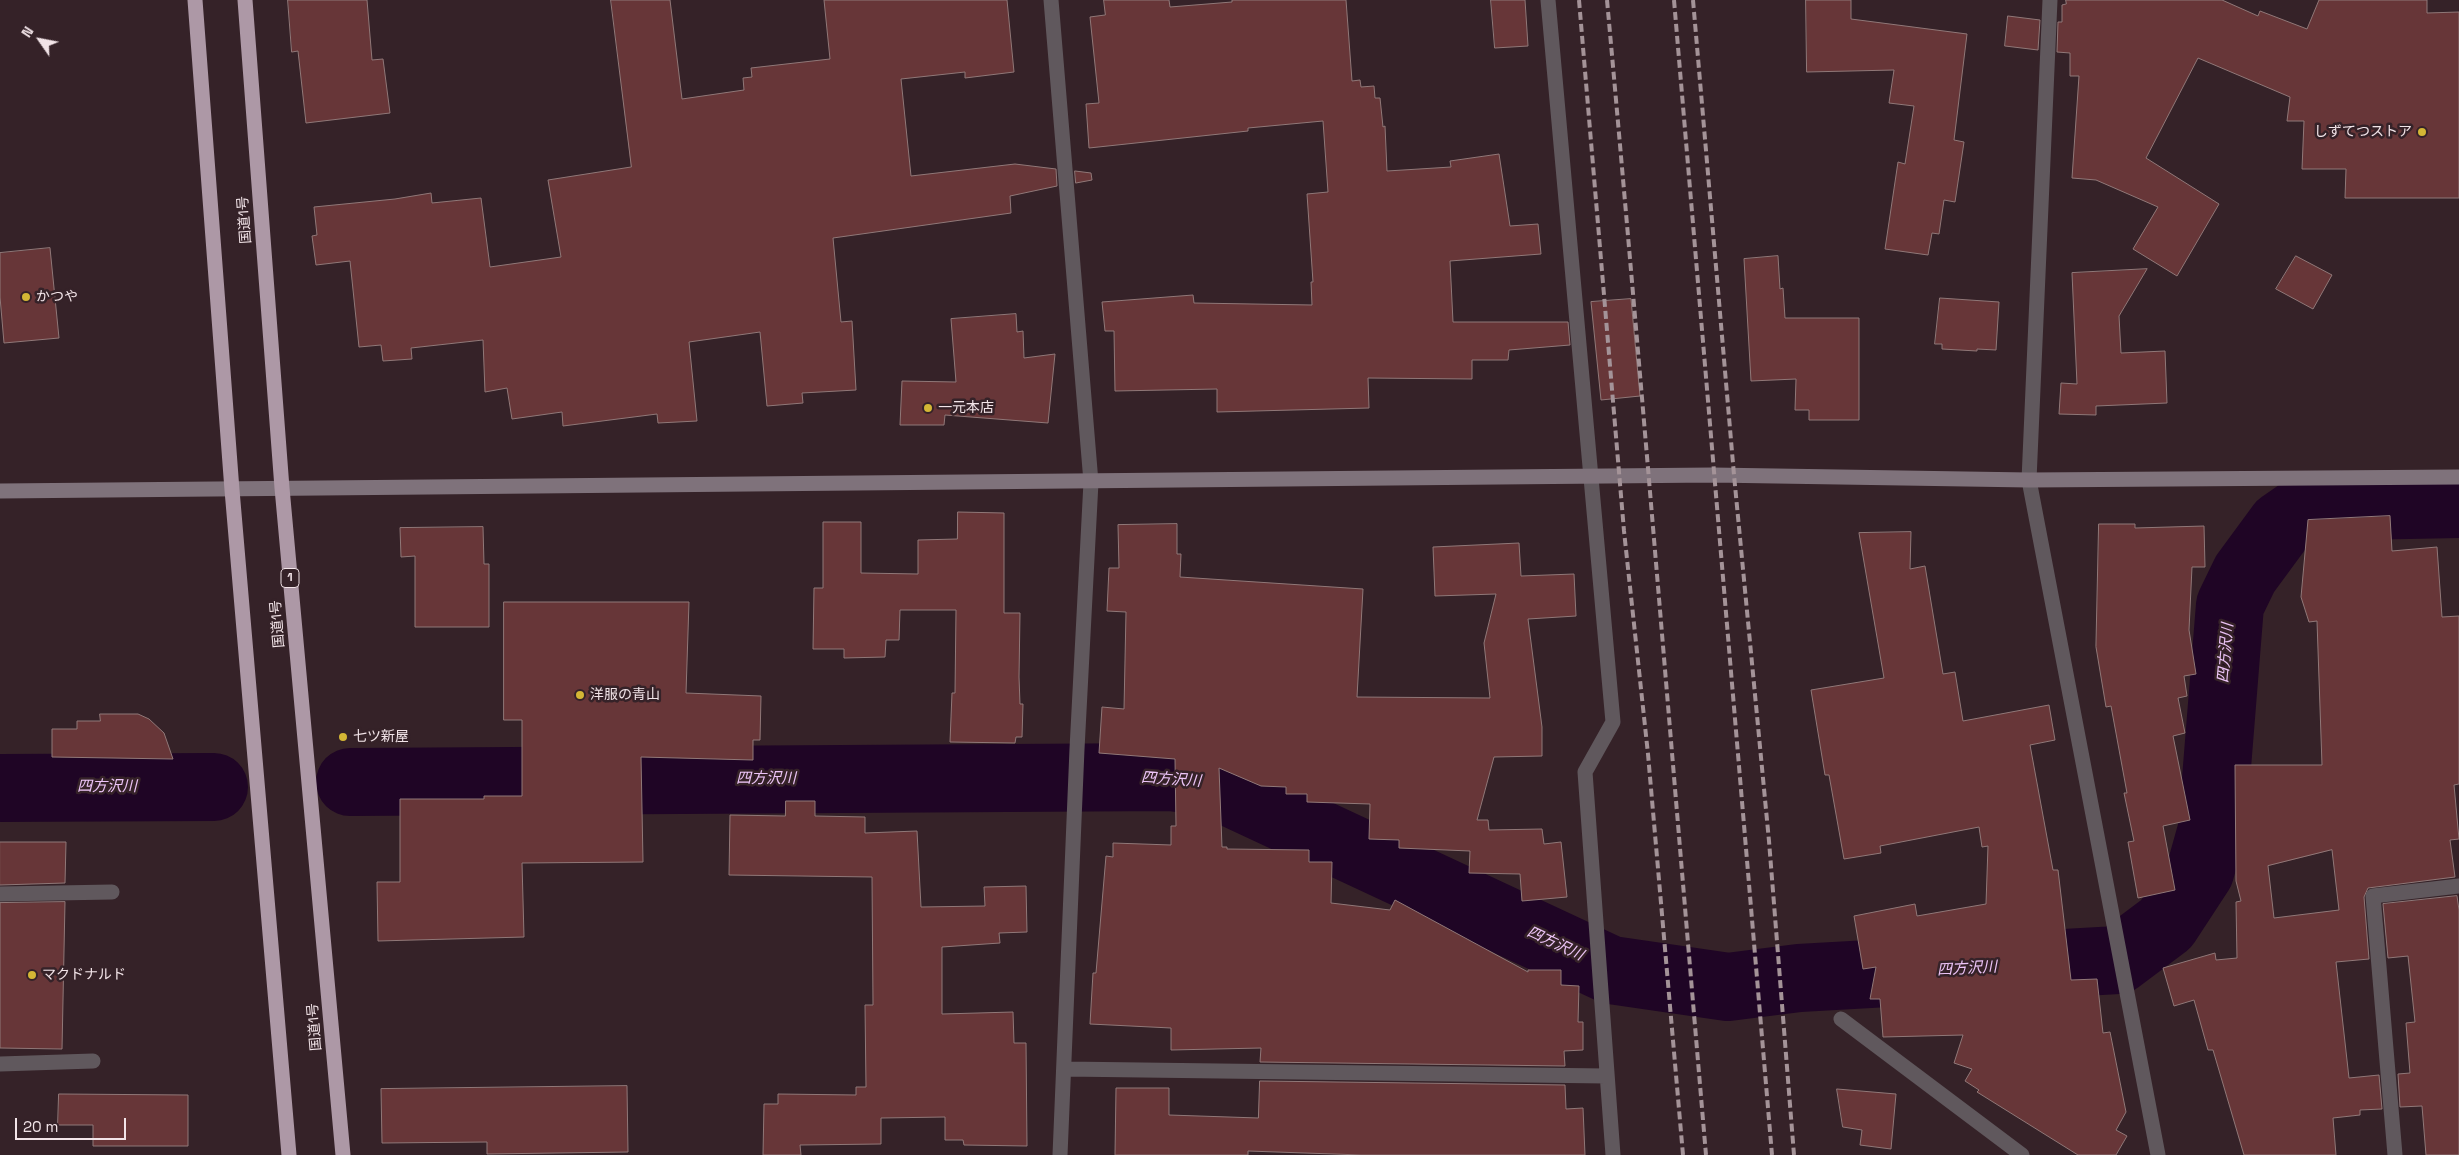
<!DOCTYPE html>
<meta charset="utf-8">
<style>
body{margin:0}
#map{position:relative;width:2459px;height:1155px;overflow:hidden;background:#352228;font-family:"Space Grotesk",sans-serif}
canvas{display:block}
.north{position:absolute;left:15px;top:15px;width:50px;height:50px;-webkit-text-stroke:4px #352228;paint-order:stroke;rotate:303deg;font-size:14px;font-weight:700;line-height:20px;text-align:center;color:#f2e4e8}
.north::after{content:'';display:block;margin:auto;width:18px;height:22px;background:#f2e4e8;clip-path:polygon(50% 0,100% 100%,50% 72%,0 100%)}
.scale{position:absolute;left:15px;top:1118px;width:111px;height:22px;box-sizing:border-box;border:2px solid #f2e4e8;border-top:0;padding-left:6px;font-size:15px;line-height:18px;white-space:nowrap;color:#f2e4e8;-webkit-text-stroke:4px #352228;paint-order:stroke}
</style>
<div id="map">
<canvas width="2459" height="1155"></canvas>
<div class="north">N</div>
<div class="scale">20 m</div>
</div>
<script>
const ctx = document.querySelector('canvas').getContext('2d');
ctx.lineJoin = 'round';
function trace(path, color, width, dash) {
  ctx.strokeStyle = color;
  ctx.lineWidth = width;
  ctx.lineCap = dash ? 'butt' : 'round';
  ctx.setLineDash(dash || []);
  ctx.stroke(path);
}
function paint(path, color) {
  ctx.fillStyle = color;
  ctx.fill(path, 'evenodd');
}
function drawText(font, color, halo, rows, align = 'center') {
  ctx.font = font + ' "Space Grotesk","Noto Sans JP",sans-serif';
  ctx.lineWidth = 5;
  ctx.setLineDash([]);
  ctx.textBaseline = 'middle';
  ctx.strokeStyle = halo;
  ctx.fillStyle = color;
  for (const [text, x, y, turn = 0] of rows) {
    ctx.save();
    ctx.translate(x, y);
    ctx.rotate((+turn || 0) * Math.PI / 180);
    ctx.textAlign = isNaN(turn) ? turn : align;
    if (halo) ctx.strokeText(text, 0, 0);
    ctx.fillText(text, 0, 0);
    ctx.restore();
  }
}
const river = new Path2D(`
 M 350,782 L 1171,777 L 1208,782 L 1611,970 L 1728,987 L 1799,978 L 2118,960 L 2166,924 L 2200,872 L 2212,829 L 2230,605 L 2245,574 L 2281,525 L 2307,507 L 2459,504
 M 0,788 L 214,787`);
const building = new Path2D(`
 M 288,0 L 367,0 L 372,60 L 383,59 L 390,113 L 306,123 L 298,51 L 292,52 Z
 M 611,0 L 670,0 L 682,99 L 744,90 L 743,78 L 752,77 L 751,68 L 830,59 L 824,0 L 1007,0 L 1014,72 L 965,78 L 965,72 L 901,79 L 911,176 L 1015,164 L 1056,169 L 1057,186 L 1010,196 L 1011,213 L 833,238 L 841,322 L 852,321 L 856,390 L 802,393 L 803,403 L 767,406 L 760,332 L 689,342 L 697,421 L 658,423 L 657,414 L 563,426 L 562,412 L 512,419 L 507,388 L 485,392 L 483,340 L 411,348 L 412,359 L 383,361 L 381,345 L 359,347 L 350,261 L 316,265 L 312,236 L 317,235 L 314,207 L 395,199 L 431,193 L 432,203 L 481,198 L 490,267 L 561,257 L 548,180 L 631,167 Z
 M 1104,0 L 1169,0 L 1170,7 L 1232,2 L 1232,0 L 1346,0 L 1352,81 L 1360,80 L 1361,87 L 1374,86 L 1375,98 L 1380,98 L 1383,127 L 1385,126 L 1387,171 L 1451,167 L 1450,161 L 1499,154 L 1510,226 L 1538,224 L 1541,254 L 1450,261 L 1453,322 L 1568,322 L 1570,345 L 1509,350 L 1508,360 L 1472,360 L 1472,379 L 1368,378 L 1369,408 L 1217,412 L 1217,389 L 1115,391 L 1114,331 L 1105,331 L 1102,302 L 1193,295 L 1194,303 L 1312,305 L 1311,282 L 1313,282 L 1307,194 L 1328,192 L 1323,121 L 1248,128 L 1248,131 L 1089,148 L 1086,104 L 1099,103 L 1090,17 L 1105,15 Z
 M 1491,0 L 1525,0 L 1528,46 L 1495,48 Z
 M 1806,0 L 1851,0 L 1851,19 L 1967,34 L 1954,140 L 1964,142 L 1955,202 L 1944,200 L 1939,234 L 1932,233 L 1928,255 L 1885,249 L 1898,162 L 1905,164 L 1914,106 L 1889,103 L 1894,70 L 1807,72 Z
 M 2066,0 L 2222,0 L 2258,16 L 2260,11 L 2307,29 L 2319,0 L 2427,0 L 2427,13 L 2459,12 L 2459,198 L 2345,198 L 2346,169 L 2302,169 L 2304,121 L 2287,121 L 2290,97 L 2198,58 L 2146,158 L 2219,204 L 2177,276 L 2133,249 L 2158,207 L 2096,180 L 2072,178 L 2079,76 L 2070,76 L 2070,53 L 2057,52 L 2058,22 L 2062,22 L 2062,5 L 2066,4 Z
 M 2008,16 L 2040,20 L 2038,50 L 2005,46 Z
 M 1075,171 L 1091,173 L 1092,180 L 1076,183 Z
 M 50,248 L 59,338 L 4,343 L 0,297 L 0,253 Z
 M 1778,256 L 1780,289 L 1783,288 L 1785,318 L 1859,318 L 1859,420 L 1809,420 L 1809,410 L 1795,410 L 1796,379 L 1751,381 L 1744,259 Z
 M 2296,256 L 2332,275 L 2313,309 L 2276,289 Z
 M 2147,269 L 2119,316 L 2121,353 L 2165,351 L 2167,403 L 2096,406 L 2096,415 L 2059,414 L 2061,383 L 2077,384 L 2072,273 Z
 M 1940,298 L 1999,302 L 1996,350 L 1977,349 L 1977,351 L 1942,349 L 1942,344 L 1935,344 Z
 M 1631,299 L 1640,396 L 1601,400 L 1591,302 Z
 M 1016,314 L 1017,332 L 1023,331 L 1024,358 L 1055,354 L 1048,423 L 945,415 L 944,425 L 900,425 L 902,381 L 956,382 L 951,319 Z
 M 958,512 L 1004,513 L 1004,613 L 1020,613 L 1019,677 L 1020,704 L 1023,704 L 1022,737 L 1016,737 L 1015,743 L 950,742 L 952,693 L 955,693 L 956,610 L 900,610 L 899,640 L 886,640 L 885,657 L 844,658 L 844,649 L 813,649 L 814,588 L 823,588 L 823,522 L 861,522 L 861,573 L 918,574 L 918,540 L 957,539 Z
 M 2390,516 L 2392,551 L 2437,547 L 2442,617 L 2459,616 L 2459,784 L 2454,785 L 2459,839 L 2450,840 L 2455,877 L 2368,888 L 2364,897 L 2369,959 L 2336,962 L 2349,1078 L 2379,1075 L 2382,1109 L 2360,1110 L 2360,1115 L 2333,1118 L 2336,1155 L 2244,1155 L 2213,1050 L 2208,1050 L 2194,1000 L 2174,1006 L 2163,968 L 2215,953 L 2216,960 L 2237,958 L 2236,902 L 2241,901 L 2236,881 L 2235,765 L 2322,765 L 2317,621 L 2309,622 L 2301,597 L 2308,520 ZM 2332,850 L 2339,910 L 2274,918 L 2268,866 Z
 M 1177,524 L 1177,554 L 1181,554 L 1180,577 L 1363,589 L 1357,697 L 1490,698 L 1484,643 L 1496,594 L 1435,596 L 1433,547 L 1519,543 L 1521,576 L 1574,574 L 1576,616 L 1528,619 L 1542,727 L 1542,756 L 1494,757 L 1477,820 L 1488,820 L 1489,830 L 1542,829 L 1544,844 L 1561,842 L 1567,897 L 1522,901 L 1520,874 L 1469,873 L 1470,851 L 1399,848 L 1399,840 L 1369,839 L 1370,804 L 1307,802 L 1307,794 L 1286,794 L 1286,787 L 1261,786 L 1219,768 L 1222,847 L 1227,847 L 1227,849 L 1309,850 L 1309,862 L 1332,862 L 1331,903 L 1390,910 L 1395,900 L 1528,972 L 1528,970 L 1561,970 L 1561,985 L 1579,986 L 1578,1022 L 1583,1022 L 1583,1050 L 1564,1051 L 1565,1066 L 1260,1062 L 1261,1048 L 1171,1050 L 1171,1028 L 1090,1024 L 1093,973 L 1096,973 L 1106,856 L 1113,857 L 1113,843 L 1171,845 L 1171,826 L 1176,826 L 1175,759 L 1099,753 L 1102,707 L 1124,709 L 1126,612 L 1107,611 L 1109,568 L 1119,568 L 1118,525 Z
 M 2099,524 L 2135,524 L 2135,528 L 2204,526 L 2205,567 L 2192,567 L 2189,630 L 2196,674 L 2184,676 L 2187,696 L 2178,698 L 2185,733 L 2173,736 L 2190,820 L 2163,826 L 2175,890 L 2138,898 L 2128,842 L 2134,841 L 2124,793 L 2127,793 L 2111,706 L 2106,707 L 2096,647 Z
 M 483,527 L 484,564 L 489,564 L 489,627 L 415,627 L 415,556 L 401,557 L 400,528 Z
 M 1911,532 L 1910,569 L 1925,566 L 1943,674 L 1955,672 L 1963,721 L 2049,705 L 2055,740 L 2030,745 L 2053,870 L 2058,870 L 2071,980 L 2097,979 L 2103,1033 L 2110,1032 L 2126,1112 L 2116,1130 L 2127,1136 L 2116,1155 L 2078,1155 L 1977,1092 L 1979,1090 L 1965,1081 L 1972,1069 L 1954,1063 L 1963,1035 L 1883,1037 L 1880,999 L 1870,999 L 1876,967 L 1863,969 L 1854,916 L 1915,904 L 1917,916 L 1986,904 L 1988,846 L 1982,847 L 1979,827 L 1880,846 L 1881,853 L 1844,859 L 1829,775 L 1825,775 L 1811,690 L 1884,678 L 1859,533 Z
 M 504,602 L 689,602 L 686,693 L 761,696 L 760,740 L 753,740 L 753,760 L 641,757 L 643,862 L 522,863 L 524,937 L 378,941 L 377,882 L 400,882 L 400,799 L 484,799 L 484,796 L 522,796 L 522,720 L 504,720 Z
 M 100,714 L 138,714 L 149,719 L 164,733 L 173,759 L 52,757 L 52,729 L 77,729 L 77,721 L 100,721 Z
 M 786,801 L 815,801 L 815,816 L 865,817 L 865,833 L 917,831 L 921,907 L 985,906 L 984,887 L 1026,886 L 1027,932 L 999,933 L 1000,943 L 942,947 L 942,1014 L 1013,1012 L 1014,1043 L 1026,1043 L 1027,1146 L 964,1145 L 963,1140 L 945,1140 L 945,1117 L 881,1118 L 881,1144 L 800,1145 L 801,1155 L 763,1155 L 764,1104 L 778,1104 L 778,1094 L 856,1095 L 856,1087 L 866,1087 L 865,1005 L 873,1005 L 872,877 L 729,875 L 730,815 L 785,816 Z
 M 0,842 L 66,842 L 65,883 L 0,885 Z
 M 2457,896 L 2459,910 L 2459,1155 L 2426,1155 L 2422,1106 L 2400,1107 L 2398,1074 L 2410,1073 L 2406,1023 L 2415,1022 L 2408,956 L 2388,958 L 2383,904 Z
 M 65,902 L 62,1049 L 0,1048 L 0,903 Z
 M 1260,1081 L 1565,1085 L 1566,1109 L 1583,1108 L 1585,1155 L 1362,1155 L 1248,1151 L 1248,1155 L 1115,1155 L 1116,1088 L 1169,1088 L 1169,1115 L 1258,1118 Z
 M 627,1086 L 628,1152 L 487,1154 L 487,1142 L 382,1143 L 381,1089 Z
 M 1837,1089 L 1896,1094 L 1891,1149 L 1860,1145 L 1862,1130 L 1843,1127 Z
 M 59,1094 L 188,1095 L 188,1146 L 93,1146 L 93,1125 L 58,1125 Z`);
const lane = new Path2D(`
 M 0,894 L 112,892
 M 0,1064 L 93,1061`);
const street = new Path2D(`
 M 1051,0 L 1091,482 L 1077,749 L 1060,1155
 M 1548,0 L 1613,722 L 1585,772 L 1613,1155
 M 2050,0 L 2029,480 L 2158,1155
 M 1841,1019 L 2022,1155
 M 1065,1069 L 1606,1076
 M 2395,1155 L 2373,896 L 2459,886`);
const secondary = new Path2D(`
 M 0,491 L 1713,475 L 2029,480 L 2459,477`);
const highway = new Path2D(`
 M 195,0 L 232,490 L 289,1155
 M 245,0 L 282,488 L 343,1155`);
const rail = new Path2D(`
 M 1579,0 L 1624,531 L 1648,754 L 1683,1155
 M 1607,0 C 1642,385 1673,770 1706,1155
 M 1674,0 L 1772,1155
 M 1693,0 L 1734,475 L 1769,841 L 1794,1155`);
const markers = [
 [2422,132,5,"#d4b635"],
 [26,297,5,"#d4b635"],
 [928,408,5,"#d4b635"],
 [580,695,5,"#d4b635"],
 [343,737,5,"#d4b635"],
 [32,975,5,"#d4b635"]
];
const shields = [
 [290,578,18]
];
const shieldNames = [
 ["1",290,578]
];
const poiNames = [
 ["しずてつストア",2412,132,"right"],
 ["かつや",36,297],
 ["一元本店",938,408],
 ["洋服の青山",590,695],
 ["七ツ新屋",353,737],
 ["マクドナルド",42,975]
];
const streetNames = [
 ["国道1号",245,220,-94],
 ["国道1号",278,624,-95],
 ["国道1号",315,1027,-95]
];
const waterNames = [
 ["四方沢川",2226,653,-85],
 ["四方沢川",766,779],
 ["四方沢川",1171,780,4],
 ["四方沢川",107,787],
 ["四方沢川",1555,944,25],
 ["四方沢川",1967,969,-3]
];
trace(river, '#1f0525', 68);
paint(building, '#673638');
trace(building, '#907878', 1);
trace(lane, '#60585d', 15);
trace(street, '#60585d', 15);
trace(secondary, '#7f727b', 15);
trace(highway, '#ad98a6', 15);
trace(rail, '#a49398', 4, [8, 4]);
for (const [x, y, r, color] of markers) {
  const dot = new Path2D();
  dot.arc(x, y, r, 0, 2 * Math.PI);
  ctx.fillStyle = color;
  ctx.fill(dot);
  trace(dot, '#352228', 2);
}
for (const [x, y, w] of shields) {
  const box = new Path2D();
  box.roundRect(x - w / 2, y - 9.5, w, 19, 4);
  ctx.fillStyle = '#352228';
  ctx.fill(box);
  trace(box, '#f2e4e8', 1);
}
drawText('bold 12px', '#f2e4e8', null, shieldNames);
drawText('14px', '#f2e4e8', '#352228', poiNames, 'left');
drawText('14px', '#f2e4e8', '#352228', streetNames);
drawText('italic 15px', '#edc5f8', '#352228', waterNames);
</script>
